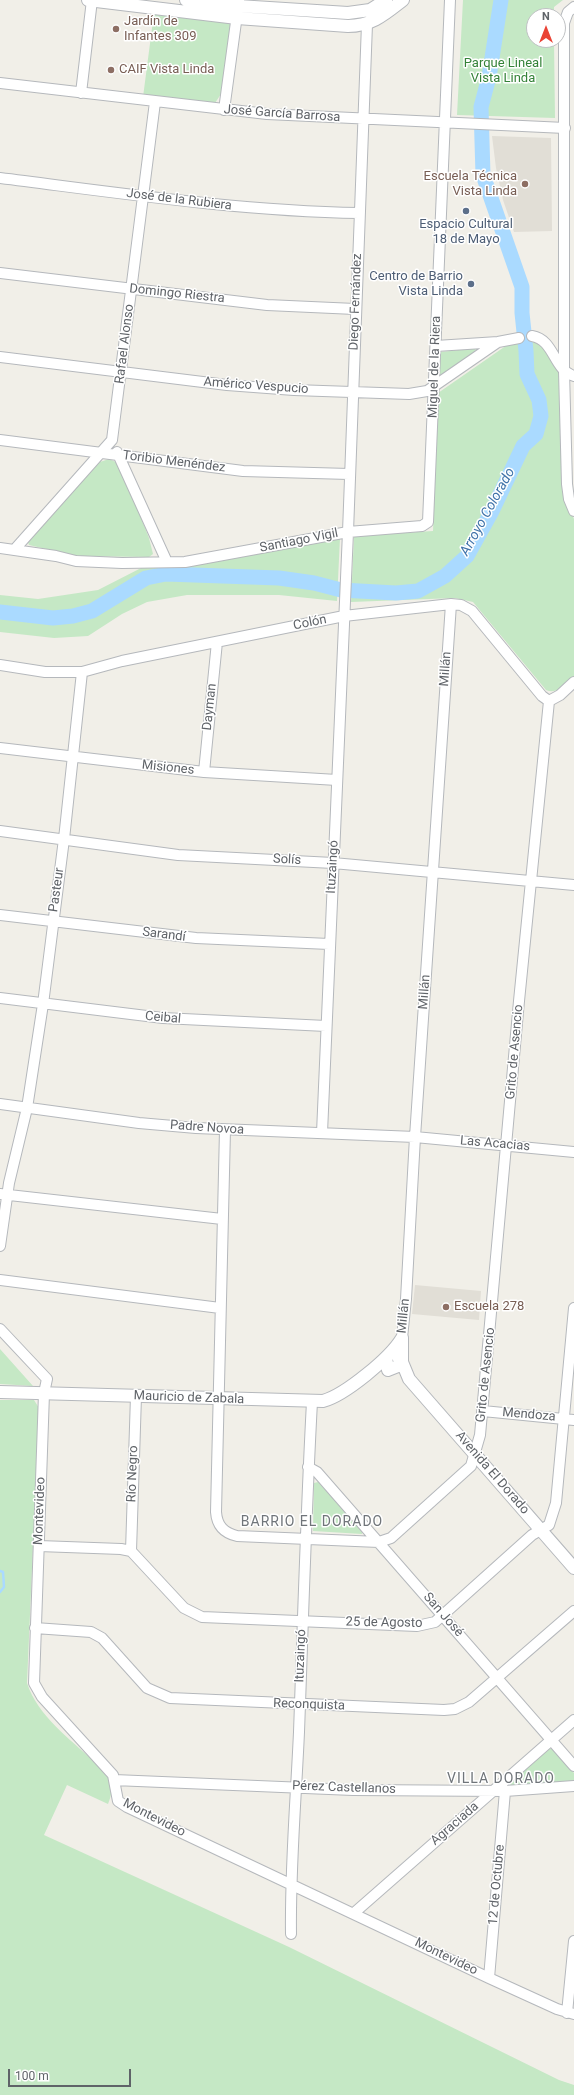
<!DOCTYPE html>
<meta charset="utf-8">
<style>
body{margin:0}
#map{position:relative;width:574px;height:2095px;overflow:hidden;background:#f1efe8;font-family:Roboto,sans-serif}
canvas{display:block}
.north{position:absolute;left:526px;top:8px;width:40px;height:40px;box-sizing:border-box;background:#fff;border:1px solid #bfc1c3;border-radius:50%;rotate:0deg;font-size:11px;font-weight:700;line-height:16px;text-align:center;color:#5f6368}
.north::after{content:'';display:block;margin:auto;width:14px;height:18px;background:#ea4335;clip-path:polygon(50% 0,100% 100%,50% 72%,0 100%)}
.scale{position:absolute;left:8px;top:2069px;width:123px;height:18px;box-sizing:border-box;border:2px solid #5f6368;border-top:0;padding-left:5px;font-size:12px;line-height:14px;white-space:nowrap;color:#5f6368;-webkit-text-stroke:3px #fff;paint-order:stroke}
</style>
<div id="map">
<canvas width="574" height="2095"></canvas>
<div class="north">N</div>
<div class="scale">100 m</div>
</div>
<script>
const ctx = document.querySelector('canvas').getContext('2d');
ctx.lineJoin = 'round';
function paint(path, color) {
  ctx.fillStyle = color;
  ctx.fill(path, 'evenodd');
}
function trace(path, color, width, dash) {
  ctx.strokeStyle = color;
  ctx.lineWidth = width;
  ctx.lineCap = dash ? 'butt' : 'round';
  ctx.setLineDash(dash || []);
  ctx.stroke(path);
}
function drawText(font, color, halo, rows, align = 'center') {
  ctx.font = font + ' Roboto,sans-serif';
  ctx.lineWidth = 3;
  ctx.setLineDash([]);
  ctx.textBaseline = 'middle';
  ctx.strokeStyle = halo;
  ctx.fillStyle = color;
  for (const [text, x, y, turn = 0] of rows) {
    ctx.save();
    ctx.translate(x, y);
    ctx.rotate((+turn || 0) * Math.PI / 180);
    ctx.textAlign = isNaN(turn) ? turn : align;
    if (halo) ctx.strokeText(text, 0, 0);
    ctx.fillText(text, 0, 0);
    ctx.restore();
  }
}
const education = new Path2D(`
 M 492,136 L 551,138 L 552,231 L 514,232 L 503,200 L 496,168 Z
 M 415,1285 L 481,1291 L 479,1320 L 412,1314 Z`);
const green = new Path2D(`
 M 463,0 L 563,0 L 554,7 L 554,16 L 534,16 L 534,40 L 554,40 L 555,118 L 457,115 Z
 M 154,13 L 231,22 L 221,94 L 215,103 L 143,97 Z
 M 535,342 L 545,349 L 561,374 L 562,487 L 566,502 L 574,519 L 574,676 C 566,683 558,695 546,690 L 473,602 L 455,598 L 351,602 L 354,536 L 433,531 L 438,393 L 510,343 Z
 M 476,348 L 475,352 L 442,375 L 439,374 L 441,352 Z
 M 109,459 L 118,463 L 122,469 L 149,538 L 153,554 L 149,557 L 76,556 L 29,545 L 27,540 L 100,462 Z
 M 340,538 L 337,601 L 279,595 L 187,595 L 147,602 L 122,614 L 88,636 L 54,638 L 0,632 L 0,595 L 38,599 L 98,590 L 145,566 L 196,565 Z
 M 0,1349 L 33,1386 L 0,1384 Z
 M 0,1400 L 34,1400 L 39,1408 L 27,1683 C 38,1717 70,1738 94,1762 C 99,1767 108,1773 111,1780 C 113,1788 111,1797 108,1804 L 67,1785 L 44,1835 L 289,1947 L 559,2080 L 574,2085 L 574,2095 L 0,2095 Z
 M 318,1482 L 363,1531 L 362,1534 L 313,1531 L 314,1483 Z
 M 549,1749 L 553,1749 L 574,1773 L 574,1781 L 508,1786 L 508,1784 Z`);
const stream = new Path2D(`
 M 0,1571 L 3,1572 L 4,1587 L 0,1592`);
const river = new Path2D(`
 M 0,612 L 53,618 L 73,616 L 92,611 L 146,578 L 166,574 L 279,578 L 314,583 L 341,590 L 396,593 L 418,591 L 445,576 L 467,556 L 492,511 L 523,446 L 536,434 L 541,416 L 539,400 L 527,374 L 526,351 L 522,313 L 522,287 L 483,175 L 481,107 L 489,77 L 501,0`);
const minor = new Path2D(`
 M 574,7 L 568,12 L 564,23 L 564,371 L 567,484 L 569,499 L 574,511
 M 0,83 L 267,114 L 565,128
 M 81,93 L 92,0
 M 224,110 L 239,0
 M 0,178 C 120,193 239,211 360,213
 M 0,273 L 267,305 L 355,309
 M 532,336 C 555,340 553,370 574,376
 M 436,346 L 498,342 L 519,338
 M 0,357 L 227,385 L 294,390 L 409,394 L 427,391 L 498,342
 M 0,440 L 243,471 L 349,474
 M 117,452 L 167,562
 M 0,548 L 56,556 L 76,561 L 122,563 L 185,562 L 348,532 L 422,526 L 428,522 L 450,0
 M 15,549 L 112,440 L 155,102
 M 0,665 L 45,672 L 82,672 L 122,661 L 344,616 L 451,604 L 461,605 L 472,611 L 542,696 L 549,701
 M 549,701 L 560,695 L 574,682
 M 0,748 L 204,772 L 337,780
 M 204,772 L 217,642
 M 0,831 L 178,855 L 333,863 L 574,885
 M 0,915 L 196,938 L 329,944
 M 0,998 L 163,1018 L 326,1026
 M 0,1104 L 139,1123 L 196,1128 L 415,1137 L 574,1152
 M 225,1130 L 216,1512 C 217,1526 224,1533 237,1536 L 379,1542 L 391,1538 L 471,1466 L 480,1435 L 519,1001 L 549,701
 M 322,1133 L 348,532 L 367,24
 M 0,1194 L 222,1219
 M 0,1246 L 9,1183 L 27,1108 L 43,1004 L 64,839 L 82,672
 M 0,1280 L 220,1308
 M 0,1329 L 47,1379 L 44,1393 L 34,1683 L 42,1697 L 113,1775 L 118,1801 L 127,1807 L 489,1978 L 557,2009 L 574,2014
 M 402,1338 L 406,1299 L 415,1137 L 451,604
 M 483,1411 L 574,1420
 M 308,1467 L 317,1472 L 574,1766
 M 39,1546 L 121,1549 L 131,1551 L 184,1608 L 202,1617 L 417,1626 L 435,1622 L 532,1535 L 549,1525 L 556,1503 L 574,1308
 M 131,1551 L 136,1396
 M 35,1628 L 91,1632 L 102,1638 L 147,1688 L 170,1698 L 444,1710 L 455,1709 L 469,1702 L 574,1611
 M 114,1780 L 353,1790 L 505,1791 L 574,1786
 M 354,1913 L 574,1720
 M 291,1934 C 290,1867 296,1799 299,1732 C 303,1622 306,1512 312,1402
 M 489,1978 L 505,1791
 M 567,2013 L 574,1941`);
const tertiary = new Path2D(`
 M 88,0 L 237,18 L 348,26 C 372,26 385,14 403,0
 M 186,0 L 238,6 L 348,13 L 370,10 L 386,0
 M 402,1338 L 402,1362 L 409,1379 L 574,1568
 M 386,1358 L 388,1370 L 398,1366 L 402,1362 L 398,1357
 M 0,1392 L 323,1401 C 345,1395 390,1358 402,1338`);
const markers = [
 [116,29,4,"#8d6e63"],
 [111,70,4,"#8d6e63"],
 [525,184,4,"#8d6e63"],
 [466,211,4,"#5c6f8a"],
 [471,284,4,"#5c6f8a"],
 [446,1307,4,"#8d6e63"]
];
const educationNames = [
 ["Jardín de",124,22],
 ["Infantes 309",124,37],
 ["CAIF Vista Linda",119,70],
 ["Escuela Técnica",517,177,"right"],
 ["Vista Linda",517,192,"right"],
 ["Escuela 278",454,1307]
];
const parkNames = [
 ["Parque Lineal",503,64],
 ["Vista Linda",503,79]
];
const streetNames = [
 ["José García Barrosa",282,114,4],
 ["José de la Rubiera",179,200,7],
 ["Domingo Riestra",177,294,6],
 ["Diego Fernández",356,302,-88],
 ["Rafael Alonso",125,344,-83],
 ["Miguel de la Riera",435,367,-88],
 ["Américo Vespucio",256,386,4],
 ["Toribio Menéndez",174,462,7],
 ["Santiago Vigil",299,541,-11],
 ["Colón",310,623,-11],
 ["Millán",446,669,-86],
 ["Dayman",210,707,-84],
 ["Misiones",168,768,6],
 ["Solís",287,860,3],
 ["Ituzaingó",333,867,-87],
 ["Pasteur",57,890,-82],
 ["Sarandí",164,935,7],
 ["Millán",425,992,-86],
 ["Ceibal",163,1018,5],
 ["Grito de Asencio",515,1052,-85],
 ["Padre Novoa",207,1128,4],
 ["Las Acacias",495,1144,5],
 ["Millán",404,1316,-84],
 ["Grito de Asencio",486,1375,-84],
 ["Mauricio de Zabala",189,1398,2],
 ["Mendoza",529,1415,5],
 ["Avenida El Dorado",492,1473,49],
 ["Río Negro",133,1474,-88],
 ["Montevideo",40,1511,-88],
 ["San José",443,1615,49],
 ["25 de Agosto",384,1623,1],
 ["Ituzaingó",301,1656,-88],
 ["Reconquista",309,1705,2],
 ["Pérez Castellanos",344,1788,2],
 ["Montevideo",154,1818,27],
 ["Agraciada",455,1824,-41],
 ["12 de Octubre",497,1885,-85],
 ["Montevideo",446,1957,26]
];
const serviceNames = [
 ["Espacio Cultural",466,225],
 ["18 de Mayo",466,240],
 ["Centro de Barrio",463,277,"right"],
 ["Vista Linda",463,292,"right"]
];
const waterNames = [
 ["Arroyo Colorado",488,512,-61]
];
const neighbourhoodNames = [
 ["BARRIO EL DORADO",312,1522],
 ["VILLA DORADO",501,1779]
];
paint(education, '#e1ded6');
paint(green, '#c5e8c5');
trace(stream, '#aadaff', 2.5);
trace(river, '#aadaff', 15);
trace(minor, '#b5b8bc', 12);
trace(tertiary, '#b5b8bc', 14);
trace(minor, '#fff', 10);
trace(tertiary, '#fff', 12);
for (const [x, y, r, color] of markers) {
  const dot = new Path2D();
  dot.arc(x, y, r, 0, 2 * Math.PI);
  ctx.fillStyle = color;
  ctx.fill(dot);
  trace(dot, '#fff', 1.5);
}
drawText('13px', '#785e54', '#fff', educationNames, 'left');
drawText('13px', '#348238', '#fff', parkNames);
drawText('13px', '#5f6368', '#fff', streetNames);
drawText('13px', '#4e5e75', '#fff', serviceNames);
drawText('italic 14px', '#4174aa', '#fff', waterNames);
ctx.letterSpacing = '1px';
drawText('14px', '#70757a', '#fff', neighbourhoodNames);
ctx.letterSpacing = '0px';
</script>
